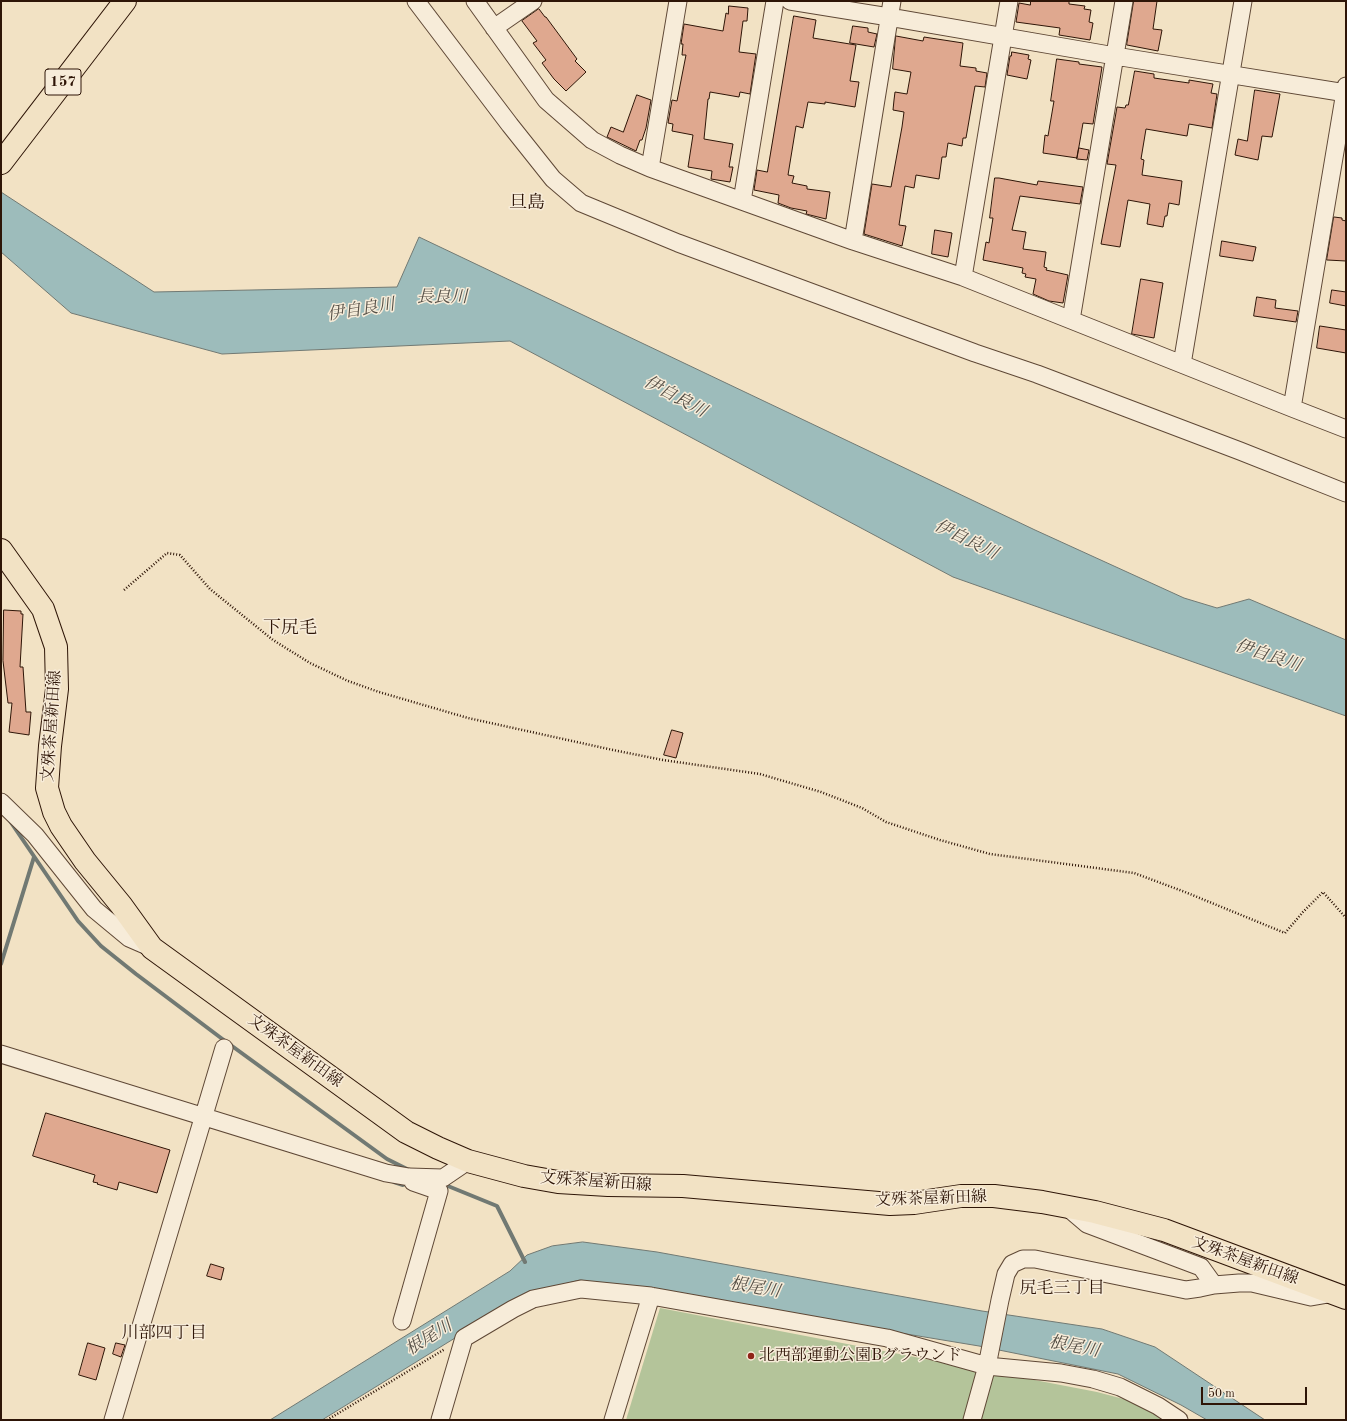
<!DOCTYPE html>
<meta charset="utf-8">
<style>
body{margin:0}
#map{position:relative;width:1347px;height:1421px;overflow:hidden;background:#f2e2c4;font-family:"Old Standard TT",serif}
canvas{display:block}
.frame{position:absolute;inset:0;border:2px solid #2e1507;pointer-events:none}
.scale{position:absolute;left:1201px;top:1387px;width:106px;height:18px;box-sizing:border-box;border:2px solid #2e1507;border-top:0;padding-left:5px;font-size:12px;line-height:14px;white-space:nowrap;color:#2e1507;-webkit-text-stroke:3px #f7ecd9;paint-order:stroke}
</style>
<div id="map">
<canvas width="1347" height="1421"></canvas>
<div class="frame"></div>
<div class="scale">50 m</div>
</div>
<script>
const ctx = document.querySelector('canvas').getContext('2d');
ctx.lineJoin = 'round';
function paint(path, color) {
  ctx.fillStyle = color;
  ctx.fill(path, 'evenodd');
}
function trace(path, color, width, dash) {
  ctx.strokeStyle = color;
  ctx.lineWidth = width;
  ctx.lineCap = dash ? 'butt' : 'round';
  ctx.setLineDash(dash || []);
  ctx.stroke(path);
}
function drawText(font, color, halo, rows, align = 'center') {
  ctx.font = font + ' "Old Standard TT","Noto Serif JP",serif';
  ctx.lineWidth = 3;
  ctx.setLineDash([]);
  ctx.textBaseline = 'middle';
  ctx.strokeStyle = halo;
  ctx.fillStyle = color;
  for (const [text, x, y, turn = 0] of rows) {
    ctx.save();
    ctx.translate(x, y);
    ctx.rotate((+turn || 0) * Math.PI / 180);
    ctx.textAlign = isNaN(turn) ? turn : align;
    if (halo) ctx.strokeText(text, 0, 0);
    ctx.fillText(text, 0, 0);
    ctx.restore();
  }
}
const green = new Path2D(`
 M 660,1308 L 1097,1392 L 1135,1402 L 1163,1420 L 626,1420 Z`);
const water = new Path2D(`
 M 1,192 L 154,292 L 397,287 L 419,237 L 1035,530 L 1184,598 L 1217,608 L 1249,599 L 1346,640 L 1346,716 L 953,577 L 510,341 L 222,354 L 71,313 L 1,252 Z
 M 583,1242 L 657,1252 L 982,1311 L 1102,1329 L 1155,1347 L 1265,1420 L 1207,1420 L 1181,1405 L 1118,1374 L 979,1346 L 580,1280 L 528,1293 L 322,1420 L 270,1420 L 510,1271 L 527,1255 L 552,1246 Z`);
const stream = new Path2D(`
 M 10,821 L 78,921 L 101,946 L 136,974 L 221,1038 L 387,1159 L 409,1170
 M 1,964 L 34,857
 M 394,1182 L 403,1185 L 407,1182
 M 443,1184 L 497,1206 L 525,1262`);
const building = new Path2D(`
 M 1031,1 L 1069,1 L 1069,4 L 1085,6 L 1084,9 L 1091,10 L 1089,22 L 1093,23 L 1090,40 L 1059,35 L 1060,28 L 1016,22 L 1019,3 L 1030,5 Z
 M 1134,1 L 1157,1 L 1153,29 L 1162,30 L 1158,51 L 1127,45 Z
 M 729,6 L 748,8 L 747,21 L 743,21 L 739,52 L 756,54 L 750,94 L 740,92 L 739,97 L 710,92 L 709,99 L 708,99 L 704,139 L 733,144 L 729,167 L 733,167 L 730,182 L 711,179 L 712,171 L 688,167 L 693,135 L 672,131 L 673,124 L 668,123 L 672,100 L 677,101 L 686,55 L 682,55 L 683,44 L 681,44 L 684,24 L 723,31 L 726,13 L 728,14 Z
 M 539,9 L 545,17 L 546,17 L 577,59 L 575,61 L 586,72 L 566,91 L 554,79 L 542,63 L 546,60 L 533,43 L 537,41 L 522,21 Z
 M 794,16 L 816,20 L 813,38 L 856,45 L 850,81 L 859,82 L 855,107 L 825,102 L 825,104 L 808,102 L 803,128 L 796,126 L 788,175 L 794,176 L 792,183 L 807,186 L 807,189 L 830,192 L 826,219 L 806,214 L 807,211 L 791,208 L 778,203 L 779,195 L 754,190 L 757,170 L 767,172 Z
 M 853,26 L 868,28 L 868,32 L 877,34 L 874,47 L 850,43 Z
 M 896,36 L 923,41 L 924,37 L 963,43 L 960,66 L 976,68 L 976,71 L 987,73 L 985,87 L 975,86 L 966,138 L 963,138 L 962,146 L 948,143 L 946,157 L 942,157 L 939,179 L 916,175 L 914,188 L 905,186 L 899,225 L 906,226 L 902,246 L 864,234 L 872,184 L 891,187 L 902,127 L 904,112 L 893,110 L 894,100 L 895,92 L 907,94 L 911,72 L 893,69 Z
 M 1012,52 L 1029,55 L 1028,59 L 1031,60 L 1027,79 L 1007,75 L 1010,56 L 1011,56 Z
 M 1057,59 L 1079,62 L 1079,64 L 1102,67 L 1093,124 L 1083,123 L 1077,158 L 1043,153 L 1045,135 L 1048,136 L 1054,101 L 1051,101 Z
 M 1135,71 L 1154,74 L 1154,78 L 1189,83 L 1189,80 L 1213,84 L 1211,93 L 1217,94 L 1212,128 L 1189,124 L 1187,136 L 1146,129 L 1141,159 L 1144,160 L 1142,175 L 1182,181 L 1179,205 L 1169,203 L 1167,216 L 1165,216 L 1163,227 L 1147,224 L 1150,204 L 1128,200 L 1120,247 L 1101,244 L 1116,165 L 1107,164 L 1117,107 L 1125,108 L 1126,105 L 1128,105 Z
 M 1255,90 L 1280,94 L 1272,137 L 1262,136 L 1258,160 L 1235,155 L 1238,139 L 1247,141 Z
 M 637,95 L 651,100 L 646,128 L 642,140 L 640,140 L 636,151 L 607,137 L 611,127 L 623,132 Z
 M 1079,148 L 1089,150 L 1087,160 L 1077,159 Z
 M 995,178 L 999,178 L 1037,185 L 1038,181 L 1083,187 L 1080,204 L 1020,196 L 1012,230 L 1026,232 L 1023,249 L 1046,252 L 1044,267 L 1047,268 L 1046,270 L 1068,275 L 1063,303 L 1049,301 L 1033,294 L 1036,279 L 1025,277 L 1026,274 L 1022,273 L 1023,268 L 983,260 L 986,242 L 989,243 L 993,218 L 990,218 Z
 M 1334,217 L 1342,218 L 1342,220 L 1346,221 L 1346,261 L 1327,260 Z
 M 935,230 L 952,233 L 948,257 L 932,254 Z
 M 1222,241 L 1256,247 L 1253,261 L 1220,256 Z
 M 1141,279 L 1163,283 L 1154,338 L 1132,334 Z
 M 1332,290 L 1346,292 L 1346,306 L 1330,303 Z
 M 1257,297 L 1276,300 L 1275,308 L 1298,311 L 1296,322 L 1254,316 Z
 M 1320,326 L 1346,330 L 1346,353 L 1317,348 Z
 M 4,610 L 21,611 L 21,614 L 23,614 L 20,667 L 23,667 L 26,712 L 31,712 L 29,735 L 9,732 L 12,703 L 8,703 L 3,661 Z
 M 672,730 L 683,733 L 676,758 L 664,755 Z
 M 46,1113 L 170,1150 L 157,1193 L 119,1182 L 117,1190 L 97,1184 L 98,1183 L 93,1182 L 95,1175 L 33,1156 Z
 M 211,1264 L 224,1268 L 221,1280 L 207,1276 Z
 M 88,1343 L 105,1348 L 96,1380 L 79,1375 Z
 M 116,1343 L 125,1345 L 121,1357 L 113,1354 Z`);
const path = new Path2D(`
 M 124,590 L 167,553 L 180,555 L 210,589 L 273,640 L 310,663 L 348,681 L 379,692 L 468,718 L 613,750 L 663,760 L 760,774 L 821,792 L 862,808 L 886,822 L 940,840 L 990,854 L 1134,873 L 1185,892 L 1285,933 L 1303,912 L 1323,892 L 1346,918
 M 327,1420 L 445,1349`);
const minor = new Path2D(`
 M 416,1 L 510,125 L 553,179 L 581,203 L 678,243 L 975,353 L 1037,374 L 1240,451 L 1346,493
 M 475,1 L 546,100 L 592,140 L 620,155 L 650,168 L 853,241 L 963,277 L 1292,408 L 1346,429
 M 790,1 L 889,17 L 1115,56 L 1346,93
 M 494,28 L 533,1
 M 650,168 L 678,1
 M 742,201 L 775,1
 M 853,241 L 892,1
 M 963,277 L 1009,1
 M 1071,320 L 1124,1
 M 1182,364 L 1243,1
 M 1292,408 L 1346,86
 M 1,802 L 35,835 L 94,909 L 129,938 L 152,948
 M 1,1054 L 386,1173 L 409,1177 L 443,1178 L 468,1161
 M 1067,1207 L 1087,1224 L 1201,1267 L 1214,1285
 M 402,1321 L 439,1191 L 413,1182
 M 113,1420 L 224,1048
 M 440,1420 L 464,1338 L 513,1309 L 533,1299 L 581,1289 L 651,1296 L 887,1338 L 987,1366 L 1061,1373 L 1093,1379 L 1120,1387 L 1158,1406 L 1179,1420
 M 613,1420 L 651,1296
 M 972,1420 L 987,1366 L 1000,1300 L 1006,1274 L 1012,1264 L 1023,1259 L 1035,1259 L 1186,1290 L 1200,1288 L 1214,1285 L 1239,1283 L 1252,1283 L 1311,1297 L 1334,1293`);
const major = new Path2D(`
 M 1,550 L 43,609 L 56,647 L 57,689 L 50,746 L 47,788 L 54,812 L 61,826 L 85,861 L 121,905 L 152,948 L 406,1132 L 438,1148 L 468,1161 L 524,1176 L 558,1182 L 608,1185 L 683,1186 L 890,1204 L 914,1203 L 961,1196 L 994,1196 L 1042,1202 L 1095,1212 L 1164,1230 L 1346,1298`);
const highway = new Path2D(`
 M 1,163 L 125,1`);
const markers = [
 [751,1356,4,"#8f2418"]
];
const shields = [
 [63,82,36]
];
const shieldNames = [
 ["157",63,82]
];
const streetNames = [
 ["文殊茶屋新田線",52,726,-86],
 ["文殊茶屋新田線",295,1051,36],
 ["文殊茶屋新田線",596,1182,4],
 ["文殊茶屋新田線",931,1199,-2],
 ["文殊茶屋新田線",1245,1261,20]
];
const poiNames = [
 ["北西部運動公園Bグラウンド",759,1356]
];
const waterNames = [
 ["長良川",442,298],
 ["伊自良川",361,310,-9],
 ["伊自良川",675,397,28],
 ["伊自良川",966,540,26],
 ["伊自良川",1268,656,18],
 ["根尾川",755,1288,10],
 ["根尾川",429,1338,-32],
 ["根尾川",1074,1347,11]
];
const neighbourhoodNames = [
 ["尻毛三丁目",1062,1289],
 ["川部四丁目",164,1334]
];
const quarterNames = [
 ["旦島",527,203],
 ["下尻毛",290,628]
];
paint(green, '#b4c49a');
paint(water, '#9dbcbb');
trace(water, '#717973', 1);
trace(stream, '#717973', 4);
paint(building, '#dfa88f');
trace(building, '#2e1507', 1);
trace(minor, '#5f4836', 19);
trace(major, '#2e1507', 24);
trace(highway, '#2e1507', 24);
trace(path, '#2e1507', 2.5, [1, 2]);
trace(minor, '#f7ecd9', 17);
trace(major, '#f2e2c4', 22);
trace(highway, '#f2e2c4', 22);
for (const [x, y, r, color] of markers) {
  const dot = new Path2D();
  dot.arc(x, y, r, 0, 2 * Math.PI);
  ctx.fillStyle = color;
  ctx.fill(dot);
  trace(dot, '#f7ecd9', 1.5);
}
for (const [x, y, w] of shields) {
  const box = new Path2D();
  box.roundRect(x - w / 2, y - 13, w, 26, 3);
  ctx.fillStyle = '#f7ecd9';
  ctx.fill(box);
  trace(box, '#2e1507', 1);
}
drawText('bold 15px', '#2e1507', null, shieldNames);
drawText('16px', '#2e1507', '#f7ecd9', streetNames);
drawText('16px', '#2e1507', '#f7ecd9', poiNames, 'left');
drawText('italic 17px', '#554f46', '#f7ecd9', waterNames);
drawText('17px', '#2e1507', '#f7ecd9', neighbourhoodNames);
drawText('18px', '#2e1507', '#f7ecd9', quarterNames);
</script>
